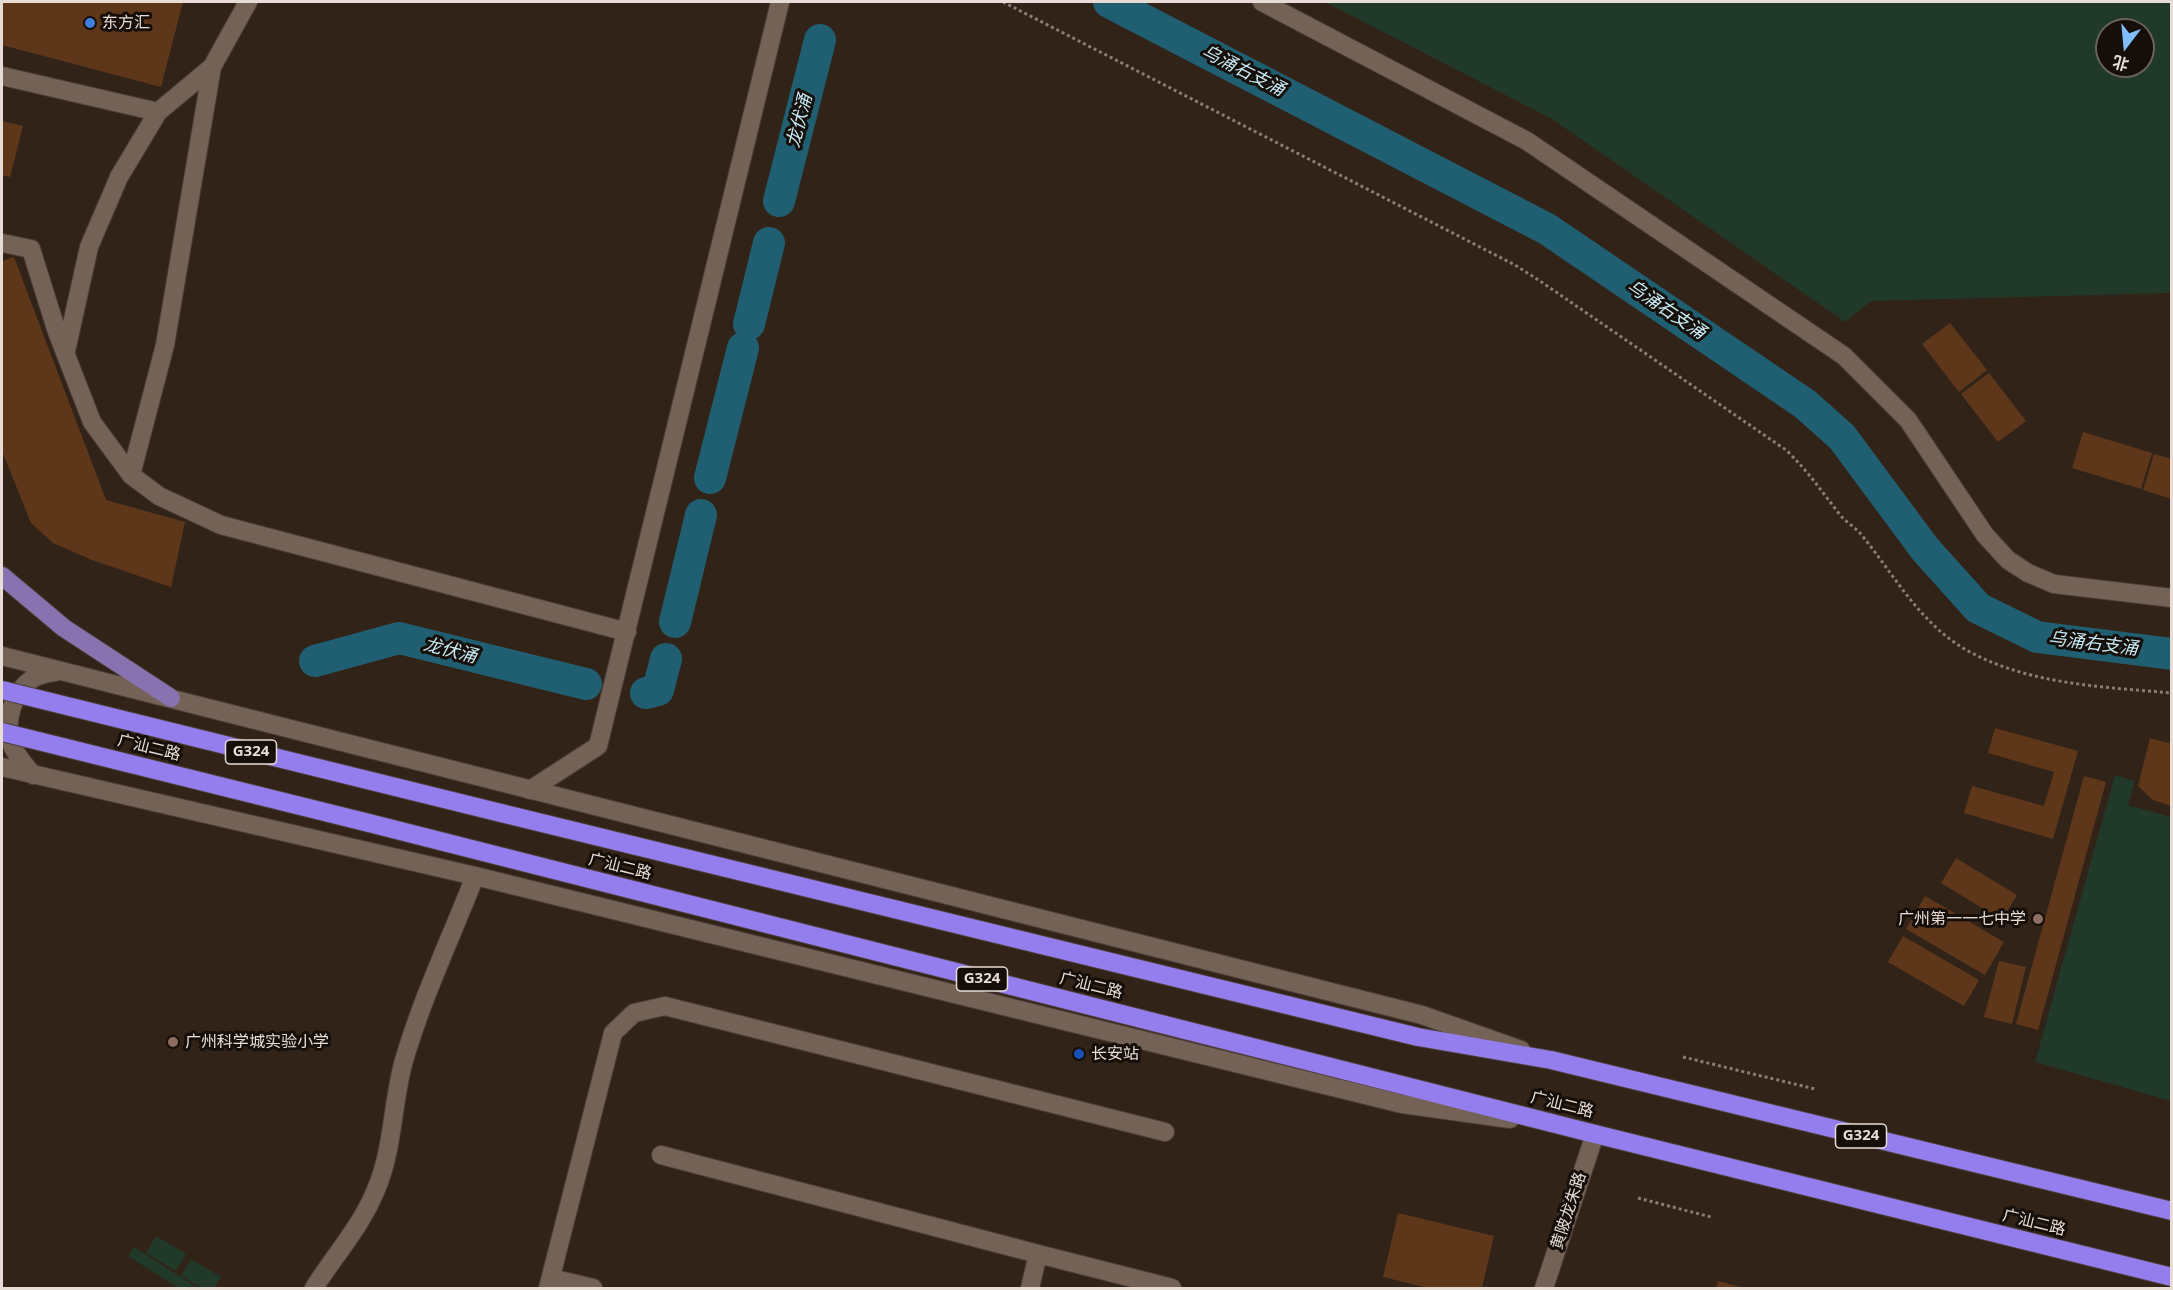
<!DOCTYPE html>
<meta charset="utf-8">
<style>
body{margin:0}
#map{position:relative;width:2173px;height:1290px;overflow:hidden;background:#322318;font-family:"Noto Sans","Noto Sans SC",sans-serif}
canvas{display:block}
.frame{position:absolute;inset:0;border:3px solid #e8ddd6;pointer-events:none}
.north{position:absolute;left:2095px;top:18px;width:60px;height:60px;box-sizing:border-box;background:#150e09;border:2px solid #69615b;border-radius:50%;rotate:196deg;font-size:16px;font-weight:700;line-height:24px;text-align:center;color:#e8ddd6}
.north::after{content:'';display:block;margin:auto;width:21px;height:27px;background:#81bcfa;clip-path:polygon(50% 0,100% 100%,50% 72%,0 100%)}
</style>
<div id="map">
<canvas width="2173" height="1290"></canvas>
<div class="frame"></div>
<div class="north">北</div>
</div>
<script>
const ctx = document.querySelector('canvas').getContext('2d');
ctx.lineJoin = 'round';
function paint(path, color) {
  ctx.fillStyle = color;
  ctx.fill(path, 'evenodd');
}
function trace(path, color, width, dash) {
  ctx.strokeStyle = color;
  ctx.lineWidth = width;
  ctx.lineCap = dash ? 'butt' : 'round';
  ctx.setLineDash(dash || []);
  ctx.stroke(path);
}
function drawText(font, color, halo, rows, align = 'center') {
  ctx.font = font + ' "Noto Sans","Noto Sans SC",sans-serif';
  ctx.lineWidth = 6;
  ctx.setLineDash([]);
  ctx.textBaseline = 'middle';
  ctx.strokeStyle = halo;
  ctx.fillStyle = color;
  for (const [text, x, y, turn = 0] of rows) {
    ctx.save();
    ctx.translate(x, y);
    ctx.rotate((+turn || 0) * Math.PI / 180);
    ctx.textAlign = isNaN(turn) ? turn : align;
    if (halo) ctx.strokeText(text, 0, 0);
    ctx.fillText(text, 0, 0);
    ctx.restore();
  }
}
const green = new Path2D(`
 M 1325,2 L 2171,2 L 2171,293 L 1871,301 L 1845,322 L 1552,119 ZM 2107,30 L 2143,30 L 2143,66 L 2107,66 Z
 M 2115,775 L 2135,781 L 2128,805 L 2171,817 L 2171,1101 L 2035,1062 Z
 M 156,1236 L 186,1254 L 176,1271 L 146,1253 Z
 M 134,1247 L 198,1288 L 178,1288 L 128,1256 Z
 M 191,1259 L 221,1277 L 214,1288 L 202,1288 L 181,1276 Z`);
const river = new Path2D(`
 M 1109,2 L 1547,229 L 1805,404 L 1842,437 L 1925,549 L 1978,608 L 2037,637 L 2172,654
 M 779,201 L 820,40
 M 749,324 L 769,243
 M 710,478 L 743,348
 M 675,622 L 701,515
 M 315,661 L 399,638 L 586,684
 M 646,693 L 658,690 L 666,659`);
const building = new Path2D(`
 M 2,2 L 183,2 L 161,87 L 2,45 Z
 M 2,121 L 23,126 L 10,177 L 2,175 Z
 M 14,257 L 106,500 L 185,522 L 171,587 L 92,560 L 53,543 L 31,523 L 2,451 L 2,261 Z
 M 1950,323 L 1987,370 L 1959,392 L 1922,344 Z
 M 1989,373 L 2026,421 L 1998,442 L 1961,394 Z
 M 2083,432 L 2152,453 L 2141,489 L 2072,468 Z
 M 2154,454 L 2172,459 L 2172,499 L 2143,490 Z
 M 1995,728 L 2078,751 L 2053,839 L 1964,813 L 1972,786 L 2044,806 L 2054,772 L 1988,753 Z
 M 2150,738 L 2172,744 L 2172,806 L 2153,800 L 2138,786 Z
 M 2084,776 L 2106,782 L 2038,1030 L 2016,1024 Z
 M 1956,858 L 2017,895 L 2002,920 L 1941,883 Z
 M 1925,896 L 2004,942 L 1985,975 L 1906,929 Z
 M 1903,936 L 1979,980 L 1964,1006 L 1888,962 Z
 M 1999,961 L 2026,967 L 2012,1024 L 1984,1017 Z
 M 1398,1213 L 1494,1236 L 1482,1288 L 1428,1288 L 1383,1277 Z
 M 1718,1281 L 1744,1288 L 1716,1288 Z`);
const path = new Path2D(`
 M 1003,2 L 1515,265 L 1540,281 L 1786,450 C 1808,471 1822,492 1841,516 C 1848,524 1858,529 1864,538 C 1897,579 1923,628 1972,653 C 2033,685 2105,687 2172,693
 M 1683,1057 L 1815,1089
 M 1638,1198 L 1711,1217`);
const street = new Path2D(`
 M 1262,2 L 1527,141 L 1844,356 L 1908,420 L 1985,535 L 2008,560 L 2028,573 L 2054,584 L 2172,598
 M 2,76 L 158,112
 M 2,243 L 31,249 L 57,332 L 92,422 L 131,475 L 159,496 L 221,525 L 627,632
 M 66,351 L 89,247 L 119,177 L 158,112 L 212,67
 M 131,475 L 165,345 L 212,67 L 248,2
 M 530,790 L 598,746 L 780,2
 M 661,1155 L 1038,1254
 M 551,1278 L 593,1288
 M 314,1288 C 334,1256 360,1228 375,1192 C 393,1152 392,1106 403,1064 C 421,1000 451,938 475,876
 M 548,1288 L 613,1033 L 634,1013 L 665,1006 L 1165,1132
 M 1030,1288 L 1038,1254 L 1172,1288
 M 1544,1288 L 1595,1134`);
const secondary = new Path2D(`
 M 2,656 L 1422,1015 L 1521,1050
 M 2,767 L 475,876 L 1402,1104 L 1510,1119
 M 33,775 C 25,765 16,756 11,743 C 4,722 13,692 32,679 C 39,674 47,673 55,672`);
const primary = new Path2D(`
 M 2,576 L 64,628 L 171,698`);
const highway = new Path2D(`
 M 501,813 L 1418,1037 L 1551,1060 L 2172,1211
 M 369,823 L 1595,1134 L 2172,1277`);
const highwayBridge = new Path2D(`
 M 2,690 L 501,813
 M 2,732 L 369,823`);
const markers = [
 [90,23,6,"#3f7fe0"],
 [2038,919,6,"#8d6e63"],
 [173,1042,6,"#8d6e63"],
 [1079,1054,6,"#1a4fb4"]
];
const shields = [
 [251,752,51],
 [982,979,51],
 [1861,1136,51]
];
const shieldNames = [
 ["G324",251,752],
 ["G324",982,979],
 ["G324",1861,1136]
];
const poiNames = [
 ["东方汇",102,23],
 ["广州第一一七中学",2026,919,"right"],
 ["广州科学城实验小学",185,1042],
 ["长安站",1091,1054]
];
const streetNames = [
 ["广汕二路",149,748,14],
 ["广汕二路",620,867,14],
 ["广汕二路",1091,986,14],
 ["广汕二路",1562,1105,14],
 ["黄陂龙朱路",1569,1211,-72],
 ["广汕二路",2034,1223,14]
];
const waterNames = [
 ["乌涌右支涌",1243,71,27],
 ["龙伏涌",800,121,-76],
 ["乌涌右支涌",1666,310,34],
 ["乌涌右支涌",2093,644,7],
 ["龙伏涌",450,651,14]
];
paint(green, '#203928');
trace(river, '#205f71', 32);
paint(building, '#5e371b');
trace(street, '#4b3e36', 20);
trace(secondary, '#4b3e36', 20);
trace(primary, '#4b3e36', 20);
trace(highway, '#4b3e36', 20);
trace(path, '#8a7d74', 3, [3, 3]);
trace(street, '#756256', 18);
trace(secondary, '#756256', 18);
trace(primary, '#8872b0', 18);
trace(highway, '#947dec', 18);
trace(highwayBridge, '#4b3e36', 20, []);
trace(highwayBridge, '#947dec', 18);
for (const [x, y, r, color] of markers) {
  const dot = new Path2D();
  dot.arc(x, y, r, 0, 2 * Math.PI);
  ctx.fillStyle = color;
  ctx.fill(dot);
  trace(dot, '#150e09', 2);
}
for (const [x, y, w] of shields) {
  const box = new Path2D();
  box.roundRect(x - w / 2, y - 12, w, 24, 4.5);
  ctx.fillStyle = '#150e09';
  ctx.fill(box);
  trace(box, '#e8ddd6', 1.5);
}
drawText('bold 15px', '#e8ddd6', null, shieldNames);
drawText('16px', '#e8ddd6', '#150e09', poiNames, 'left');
drawText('16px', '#e8ddd6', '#150e09', streetNames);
drawText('italic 18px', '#c7eaf6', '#150e09', waterNames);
</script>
